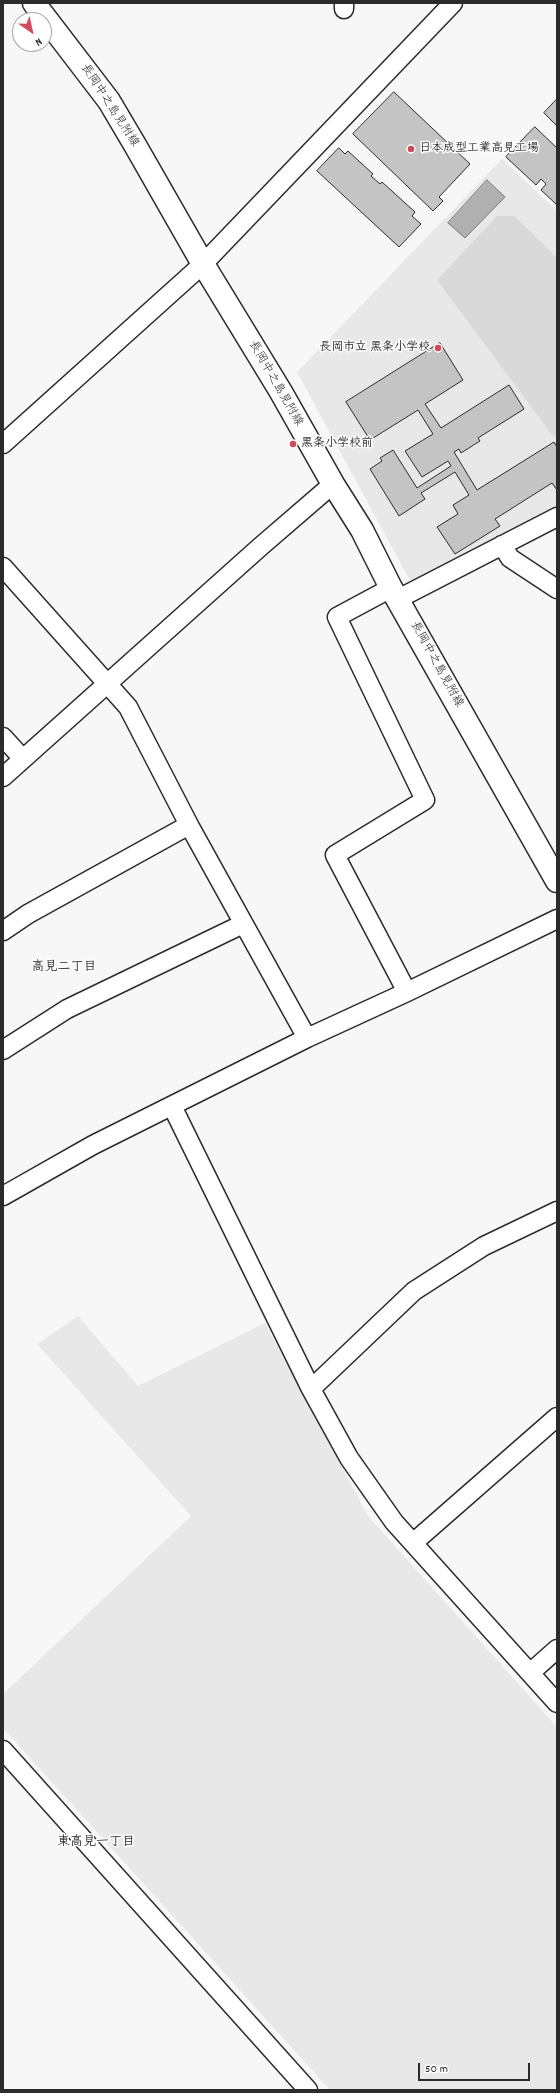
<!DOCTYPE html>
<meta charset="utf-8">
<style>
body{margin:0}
#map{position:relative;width:560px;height:2093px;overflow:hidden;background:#f7f7f7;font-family:Dekko,sans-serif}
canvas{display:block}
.frame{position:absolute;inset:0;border:4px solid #2b2b2b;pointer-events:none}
.north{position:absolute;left:12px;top:12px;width:40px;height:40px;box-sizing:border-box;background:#fff;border:1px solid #aaa;border-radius:50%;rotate:146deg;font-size:11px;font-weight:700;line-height:16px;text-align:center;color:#2b2b2b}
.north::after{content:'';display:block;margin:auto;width:14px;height:18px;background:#d1495b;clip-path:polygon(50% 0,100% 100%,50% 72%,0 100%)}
.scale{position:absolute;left:418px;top:2063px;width:112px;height:18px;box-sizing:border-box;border:2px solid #2b2b2b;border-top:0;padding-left:5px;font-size:12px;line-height:14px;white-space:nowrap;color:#2b2b2b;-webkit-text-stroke:3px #fff;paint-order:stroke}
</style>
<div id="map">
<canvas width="560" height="2093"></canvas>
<div class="frame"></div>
<div class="north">N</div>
<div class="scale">50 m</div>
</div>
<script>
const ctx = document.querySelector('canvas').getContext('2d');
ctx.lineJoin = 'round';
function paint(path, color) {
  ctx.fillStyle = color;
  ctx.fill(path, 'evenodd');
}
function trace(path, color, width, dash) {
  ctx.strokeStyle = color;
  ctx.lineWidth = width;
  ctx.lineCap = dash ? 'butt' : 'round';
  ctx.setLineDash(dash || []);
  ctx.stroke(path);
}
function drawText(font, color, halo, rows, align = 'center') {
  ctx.font = font + ' Dekko,"Klee One",sans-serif';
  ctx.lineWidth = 3;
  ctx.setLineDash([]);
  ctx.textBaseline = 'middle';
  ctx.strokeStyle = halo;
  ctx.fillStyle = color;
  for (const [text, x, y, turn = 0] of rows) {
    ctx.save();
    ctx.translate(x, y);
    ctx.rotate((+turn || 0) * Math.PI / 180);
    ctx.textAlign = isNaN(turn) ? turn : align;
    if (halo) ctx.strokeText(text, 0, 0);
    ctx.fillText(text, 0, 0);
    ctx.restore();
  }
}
const built = new Path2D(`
 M 502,159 L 557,211 L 557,510 L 417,582 L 409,579 L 297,372 Z
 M 78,1316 L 138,1386 L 265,1323 L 368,1516 L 557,1727 L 557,2090 L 330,2090 L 3,1728 L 3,1694 L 191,1516 L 37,1344 Z`);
const green = new Path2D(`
 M 497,216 L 514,216 L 557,258 L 557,434 L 553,436 L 437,280 Z`);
const water = new Path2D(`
 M 487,180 L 505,197 L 465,238 L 448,223 Z`);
const building = new Path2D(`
 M 394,92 L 470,164 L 439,197 L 443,201 L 433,211 L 353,134 Z
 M 557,99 L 557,126 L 544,113 Z
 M 535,127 L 557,148 L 557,205 L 541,190 L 546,184 L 541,179 L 536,185 L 506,157 Z
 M 339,148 L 345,154 L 348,151 L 373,174 L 371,176 L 380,184 L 382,182 L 415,212 L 412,216 L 421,224 L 399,247 L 317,171 Z
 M 440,343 L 463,380 L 425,404 L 441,428 L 509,385 L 524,409 L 478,438 L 480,441 L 461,453 L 459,449 L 454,452 L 477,490 L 554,442 L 557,447 L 557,490 L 552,483 L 495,519 L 500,526 L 455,554 L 437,527 L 458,514 L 453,505 L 469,495 L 455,472 L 421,493 L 425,499 L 399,516 L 370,469 L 382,461 L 380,458 L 393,450 L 417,488 L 451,466 L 448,461 L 422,477 L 405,451 L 433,434 L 418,410 L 370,440 L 346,402 Z`);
const minor = new Path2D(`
 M 344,3 L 344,9
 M 3,444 L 203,264 L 453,3
 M 502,545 L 510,558 L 557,589
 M 3,567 L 128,707 L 189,825 L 307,1038
 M 391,588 L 337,617 L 425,800 L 335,855 L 407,992
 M 398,599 L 557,517
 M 3,737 L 23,759
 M 3,777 L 260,547 L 333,484
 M 3,931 L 28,914 L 189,825
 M 3,1050 L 67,1009 L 243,924
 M 172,1106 L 311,1389 L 349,1458 L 394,1522 L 557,1703
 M 3,1196 L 93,1145 L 307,1038 L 407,992 L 557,919
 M 311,1389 L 414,1291 L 484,1246 L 557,1211
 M 413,1543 L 557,1417
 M 530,1673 L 557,1649
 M 3,1750 L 308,2090`);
const major = new Path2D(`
 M 34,3 L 109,101 L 135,145 L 203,264 L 281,392 L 333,484 L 362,530 L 391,588 L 557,881`);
const markers = [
 [411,149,4,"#d1495b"],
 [438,348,4,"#d1495b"],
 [293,444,4,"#d1495b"]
];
const streetNames = [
 ["長岡中之島見附線",109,106,57],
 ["長岡中之島見附線",275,384,60],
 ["長岡中之島見附線",436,665,61]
];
const poiNames = [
 ["日本成型工業高見工場",419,149],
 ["長岡市立 黒条小学校",430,348,"right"],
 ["黒条小学校前",301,444]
];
const neighbourhoodNames = [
 ["高見二丁目",64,968],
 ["東高見一丁目",96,1843]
];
paint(built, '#e8e8e8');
paint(green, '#d9d9d9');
paint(water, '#b0b0b0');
trace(water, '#7b7b7b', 1);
paint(building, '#c4c4c4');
trace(building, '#2b2b2b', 1);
trace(minor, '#2b2b2b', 21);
trace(major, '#2b2b2b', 25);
trace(minor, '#fff', 18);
trace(major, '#fff', 22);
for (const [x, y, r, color] of markers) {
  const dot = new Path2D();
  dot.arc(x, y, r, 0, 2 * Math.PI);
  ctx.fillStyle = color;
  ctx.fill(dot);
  trace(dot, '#fff', 1.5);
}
drawText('12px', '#2b2b2b', '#fff', streetNames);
drawText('bold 12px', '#2b2b2b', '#fff', poiNames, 'left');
drawText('bold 13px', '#2b2b2b', '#fff', neighbourhoodNames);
</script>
